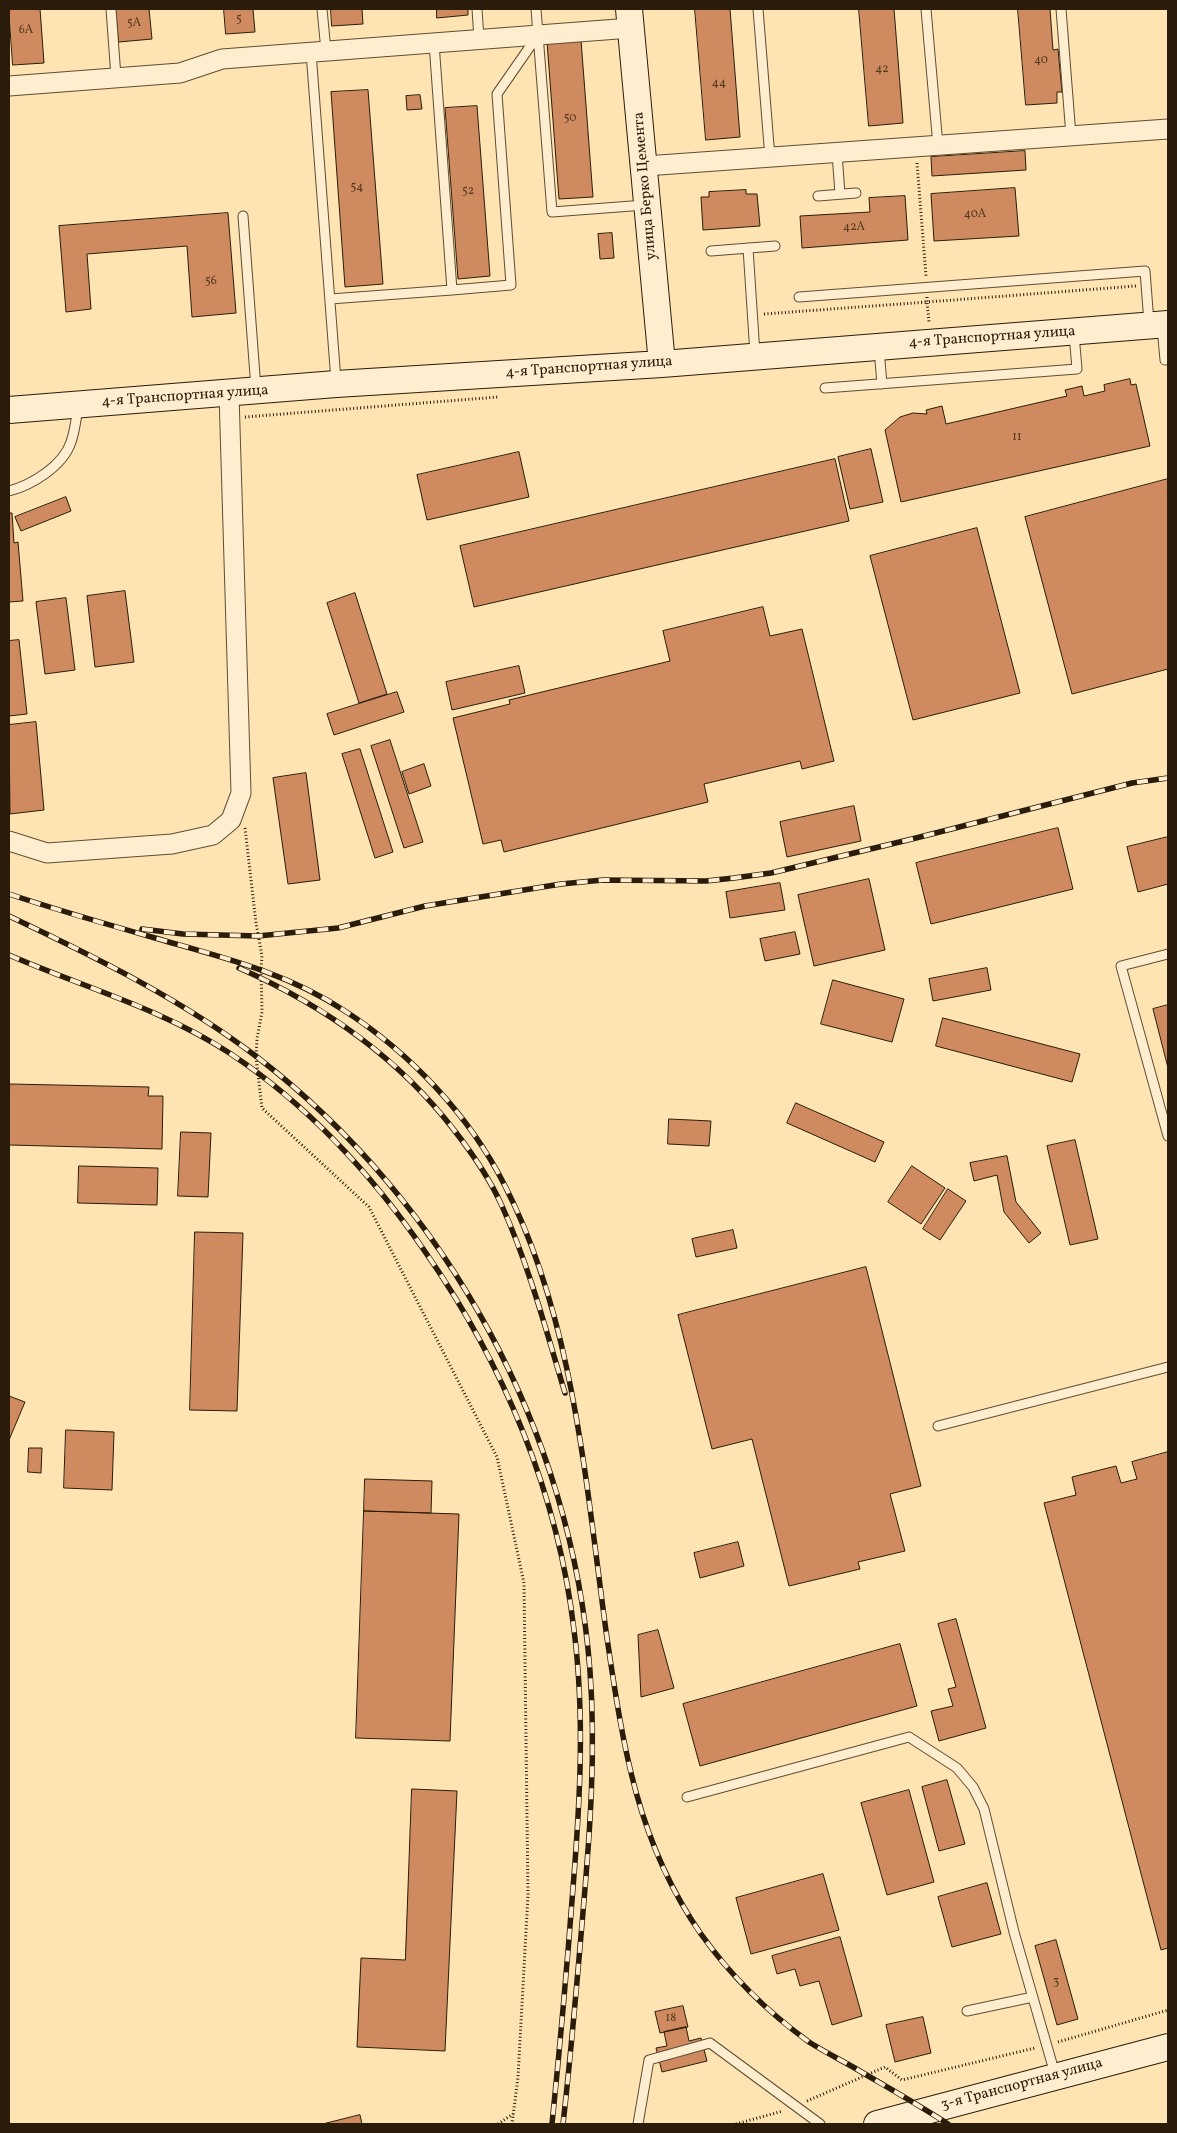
<!DOCTYPE html>
<meta charset="utf-8">
<style>
body{margin:0}
#map{position:relative;width:1177px;height:2133px;overflow:hidden;background:#fee4b3;font-family:Vollkorn,serif}
canvas{display:block}
.frame{position:absolute;inset:0;border:10px solid #2a1c0a;pointer-events:none}
</style>
<div id="map">
<canvas width="1177" height="2133"></canvas>
<div class="frame"></div>
</div>
<script>
const ctx = document.querySelector('canvas').getContext('2d');
ctx.lineJoin = 'round';
function paint(path, color) {
  ctx.fillStyle = color;
  ctx.fill(path, 'evenodd');
}
function trace(path, color, width, dash) {
  ctx.strokeStyle = color;
  ctx.lineWidth = width;
  ctx.lineCap = dash ? 'butt' : 'round';
  ctx.setLineDash(dash || []);
  ctx.stroke(path);
}
function drawText(font, color, halo, rows, align = 'center') {
  ctx.font = font + ' Vollkorn,serif';
  ctx.lineWidth = 4.5;
  ctx.setLineDash([]);
  ctx.textBaseline = 'middle';
  ctx.strokeStyle = halo;
  ctx.fillStyle = color;
  for (const [text, x, y, turn = 0] of rows) {
    ctx.save();
    ctx.translate(x, y);
    ctx.rotate((+turn || 0) * Math.PI / 180);
    ctx.textAlign = isNaN(turn) ? turn : align;
    if (halo) ctx.strokeText(text, 0, 0);
    ctx.fillText(text, 0, 0);
    ctx.restore();
  }
}
const building = new Path2D(`
 M 9,9 L 40,9 L 44,63 L 13,65 Z
 M 116,9 L 149,9 L 152,39 L 119,42 Z
 M 224,9 L 253,9 L 255,32 L 226,34 Z
 M 331,9 L 362,9 L 363,24 L 332,26 Z
 M 437,9 L 468,9 L 468,15 L 437,18 Z
 M 695,9 L 730,9 L 740,137 L 706,140 Z
 M 859,9 L 894,9 L 903,123 L 869,126 Z
 M 1018,9 L 1055,9 L 1050,9 L 1053,50 L 1058,49 L 1062,92 L 1057,92 L 1057,103 L 1026,105 Z
 M 581,40 L 593,197 L 559,199 L 547,42 Z
 M 368,90 L 383,284 L 345,287 L 331,92 Z
 M 420,95 L 422,109 L 407,110 L 406,96 Z
 M 477,106 L 490,276 L 458,279 L 445,108 Z
 M 1025,151 L 1026,170 L 932,176 L 931,157 Z
 M 1015,188 L 1019,236 L 934,241 L 931,194 Z
 M 746,190 L 746,194 L 757,194 L 760,226 L 703,230 L 701,197 L 709,197 L 709,192 Z
 M 905,196 L 908,240 L 802,248 L 800,216 L 870,212 L 869,198 Z
 M 228,213 L 236,313 L 192,317 L 187,246 L 87,254 L 91,309 L 66,312 L 59,226 Z
 M 612,233 L 614,258 L 600,259 L 598,234 Z
 M 1130,379 L 1131,385 L 1136,384 L 1150,446 L 901,502 L 885,430 L 900,417 L 913,413 L 927,414 L 926,410 L 942,406 L 946,424 L 1067,396 L 1065,390 L 1082,386 L 1084,396 L 1105,391 L 1104,385 Z
 M 871,449 L 883,502 L 850,509 L 838,457 Z
 M 519,452 L 529,497 L 427,520 L 417,475 Z
 M 835,459 L 849,521 L 474,607 L 460,546 Z
 M 1168,479 L 1168,669 L 1072,694 L 1025,517 Z
 M 66,497 L 71,511 L 21,531 L 15,517 Z
 M 9,513 L 12,513 L 14,543 L 18,542 L 23,601 L 9,602 Z
 M 977,528 L 1020,693 L 913,720 L 870,556 Z
 M 125,591 L 134,662 L 95,667 L 87,596 Z
 M 355,593 L 387,694 L 359,703 L 327,603 Z
 M 66,598 L 75,670 L 45,674 L 36,602 Z
 M 763,607 L 770,636 L 802,629 L 834,761 L 802,769 L 800,761 L 704,784 L 708,802 L 504,852 L 501,840 L 483,844 L 453,718 L 510,704 L 509,700 L 670,661 L 663,631 Z
 M 19,640 L 27,714 L 9,716 L 9,641 Z
 M 519,666 L 525,693 L 452,710 L 446,682 Z
 M 397,692 L 404,712 L 334,735 L 327,714 Z
 M 36,722 L 44,810 L 10,814 L 9,725 Z
 M 390,740 L 423,842 L 404,848 L 371,746 Z
 M 360,749 L 393,852 L 375,858 L 342,754 Z
 M 424,764 L 431,786 L 409,794 L 402,772 Z
 M 306,773 L 320,880 L 288,884 L 273,778 Z
 M 854,806 L 861,841 L 787,857 L 780,822 Z
 M 1058,828 L 1073,889 L 931,924 L 916,863 Z
 M 1168,837 L 1168,884 L 1138,892 L 1127,847 Z
 M 869,879 L 885,950 L 814,966 L 798,895 Z
 M 780,883 L 785,910 L 730,918 L 726,892 Z
 M 795,932 L 800,954 L 765,961 L 760,939 Z
 M 987,968 L 991,990 L 933,1001 L 929,979 Z
 M 833,980 L 904,999 L 892,1042 L 821,1024 Z
 M 1168,1005 L 1168,1068 L 1153,1009 Z
 M 943,1018 L 1080,1054 L 1072,1082 L 936,1046 Z
 M 10,1084 L 149,1087 L 148,1096 L 163,1096 L 162,1149 L 9,1145 Z
 M 796,1103 L 884,1142 L 875,1162 L 787,1123 Z
 M 669,1119 L 711,1121 L 709,1146 L 668,1144 Z
 M 181,1132 L 211,1133 L 208,1197 L 178,1196 Z
 M 1075,1140 L 1098,1239 L 1070,1245 L 1047,1146 Z
 M 1007,1156 L 1016,1202 L 1041,1233 L 1029,1243 L 1004,1212 L 997,1175 L 974,1181 L 970,1163 Z
 M 79,1166 L 158,1168 L 157,1205 L 78,1203 Z
 M 912,1166 L 945,1188 L 921,1224 L 888,1202 Z
 M 948,1189 L 966,1201 L 940,1240 L 923,1229 Z
 M 733,1230 L 737,1248 L 696,1257 L 692,1239 Z
 M 195,1232 L 243,1233 L 237,1411 L 190,1410 Z
 M 866,1267 L 921,1486 L 890,1494 L 905,1551 L 858,1562 L 860,1569 L 789,1586 L 752,1439 L 712,1449 L 678,1315 Z
 M 9,1396 L 25,1402 L 9,1440 Z
 M 66,1430 L 114,1432 L 112,1490 L 64,1488 Z
 M 29,1448 L 42,1448 L 41,1473 L 28,1472 Z
 M 1168,1452 L 1168,1948 L 1161,1950 L 1044,1503 L 1076,1495 L 1072,1477 L 1116,1466 L 1121,1483 L 1137,1479 L 1132,1462 Z
 M 365,1479 L 432,1481 L 431,1513 L 364,1511 Z
 M 364,1511 L 459,1514 L 450,1741 L 356,1738 Z
 M 738,1542 L 744,1566 L 700,1578 L 694,1553 Z
 M 956,1619 L 986,1728 L 939,1741 L 931,1711 L 953,1706 L 948,1689 L 956,1687 L 938,1624 Z
 M 658,1630 L 674,1688 L 641,1697 L 638,1635 Z
 M 900,1644 L 917,1706 L 700,1766 L 683,1704 Z
 M 947,1780 L 965,1844 L 939,1851 L 922,1787 Z
 M 412,1789 L 457,1791 L 445,2051 L 357,2047 L 361,1958 L 405,1960 Z
 M 909,1790 L 934,1882 L 887,1895 L 861,1803 Z
 M 823,1874 L 839,1930 L 751,1954 L 736,1898 Z
 M 987,1883 L 1001,1934 L 952,1947 L 938,1897 Z
 M 840,1937 L 862,2016 L 832,2025 L 819,1981 L 800,1986 L 795,1969 L 777,1974 L 772,1956 Z
 M 1056,1940 L 1078,2019 L 1057,2025 L 1035,1946 Z
 M 683,2006 L 688,2027 L 660,2033 L 655,2012 Z
 M 923,2017 L 931,2053 L 895,2062 L 886,2025 Z
 M 686,2027 L 689,2041 L 701,2038 L 707,2061 L 662,2072 L 656,2048 L 667,2046 L 664,2032 Z
 M 360,2115 L 362,2124 L 323,2124 Z`);
const path = new Path2D(`
 M 917,163 L 926,276
 M 927,297 L 927,302 L 1136,286
 M 764,314 L 927,302 L 929,322
 M 245,417 L 498,397
 M 245,828 L 256,923 L 262,956 L 261,968 L 262,1012 L 257,1039 L 256,1057 L 262,1108 L 369,1207 L 497,1457 L 524,1583 L 528,1895 L 518,2077 L 512,2124
 M 1058,2042 L 1168,2010
 M 807,2101 L 885,2067 L 902,2080 L 1035,2048
 M 498,2124 L 513,2114
 M 736,2124 L 783,2111`);
const lane = new Path2D(`
 M 111,9 L 116,77
 M 322,9 L 326,51
 M 477,9 L 479,39
 M 536,9 L 552,212 L 645,205
 M 758,9 L 770,158
 M 926,9 L 938,146
 M 1061,9 L 1071,136
 M 311,52 L 336,381
 M 837,153 L 840,194
 M 818,196 L 856,193
 M 243,216 L 256,389
 M 748,248 L 755,354
 M 711,251 L 775,246
 M 452,290 L 511,285 L 497,94 L 538,35
 M 799,297 L 1145,271 L 1149,323
 M 330,299 L 452,290 L 434,43
 M 1162,327 L 1165,360 L 1168,360
 M 879,349 L 882,384
 M 825,388 L 1077,369 L 1074,334
 M 9,491 C 32,485 63,466 71,442 C 75,431 76,419 78,407
 M 1168,954 L 1121,966 L 1168,1136
 M 938,1426 L 1168,1367
 M 687,1797 L 909,1737 L 957,1768 L 973,1787 L 984,1809 L 1014,1932 L 1055,2074
 M 967,2011 L 1033,1997
 M 638,2124 L 649,2060 L 710,2043 L 820,2124`);
const street = new Path2D(`
 M 9,86 L 180,73 L 222,59 L 631,28
 M 645,166 L 1168,129
 M 9,841 L 47,853 L 172,844 L 213,835 L 231,820 L 241,793 L 229,394`);
const secondary = new Path2D(`
 M 629,9 L 662,364
 M 9,410 L 336,384 L 662,364 L 1168,324
 M 877,2124 L 1168,2047`);
const rail = new Path2D(`
 M 9,894 C 57,910 106,924 155,938 C 221,957 286,972 345,1011 C 410,1053 469,1115 504,1184 C 575,1321 586,1488 607,1638 C 623,1746 637,1842 701,1934 C 730,1975 769,2013 809,2042 C 823,2051 839,2059 853,2067 C 885,2086 917,2104 948,2124
 M 9,916 C 95,957 181,999 257,1057 C 447,1203 572,1432 590,1671 C 596,1752 590,1832 583,1912 C 577,1983 571,2054 563,2124
 M 142,929 L 183,934 L 258,936 L 338,928 L 425,906 L 561,884 L 603,880 L 706,881 L 734,878 L 771,873 L 912,839 L 1132,783 L 1168,778
 M 9,955 C 83,987 163,1009 231,1054 C 309,1106 374,1177 426,1253 C 504,1365 558,1494 574,1630 C 585,1716 580,1802 573,1888 C 567,1967 560,2046 552,2124
 M 239,968 C 323,1005 397,1056 454,1130 C 472,1153 490,1179 502,1206 C 529,1266 546,1330 565,1393`);
const numberNames = [
 ["5",239,20],
 ["5А",134,24],
 ["6А",26,31],
 ["40",1041,61],
 ["42",882,70],
 ["44",719,84],
 ["50",570,119],
 ["54",357,188],
 ["52",468,192],
 ["40А",975,215],
 ["42А",854,228],
 ["56",211,282],
 ["11",1017,438],
 ["3",1056,1983],
 ["18",671,2019]
];
const streetNames = [
 ["улица Берко Цемента",646,186,-95],
 ["4-я Транспортная улица",992,338,-4],
 ["4-я Транспортная улица",589,368,-4],
 ["4-я Транспортная улица",185,397,-4],
 ["3-я Транспортная улица",1022,2085,-15]
];
paint(building, '#cf8b5f');
trace(building, '#2a1c0a', 1);
trace(lane, '#5f4e34', 11);
trace(street, '#5f4e34', 21);
trace(secondary, '#2a1c0a', 28);
trace(path, '#2a1c0a', 3, [1, 2.5]);
trace(lane, '#feedce', 9);
trace(street, '#feedce', 19);
trace(secondary, '#feedce', 26);
trace(rail, '#2a1c0a', 5.5);
trace(rail, '#feedce', 4, [11]);
drawText('12px', '#53381f', null, numberNames);
drawText('15px', '#2a1c0a', '#feedce', streetNames);
</script>
